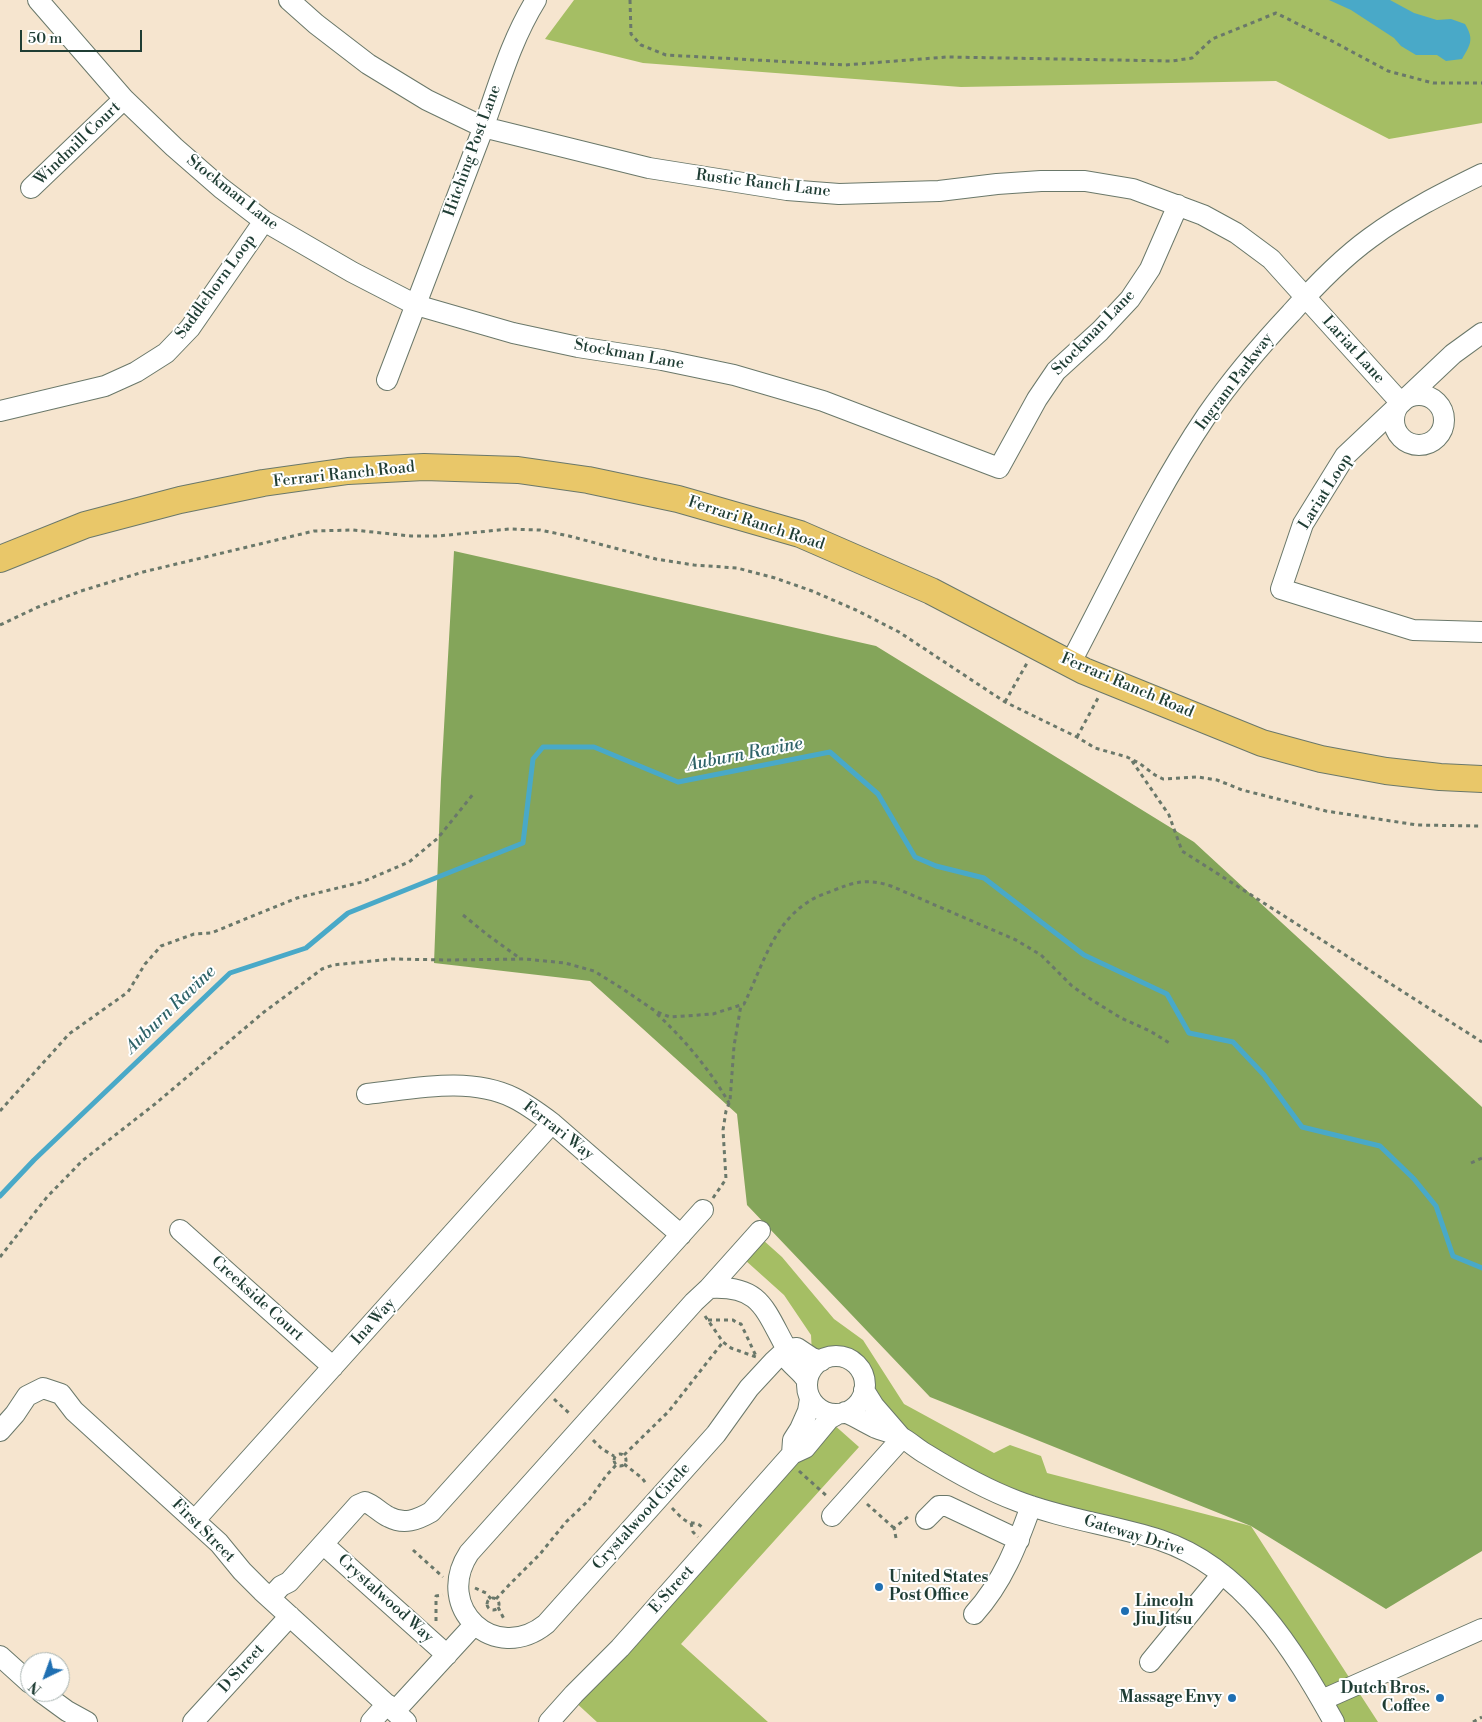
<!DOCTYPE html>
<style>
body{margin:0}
#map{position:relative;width:1482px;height:1722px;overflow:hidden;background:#f6e5cf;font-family:"Libre Bodoni",serif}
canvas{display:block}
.north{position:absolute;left:20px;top:1652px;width:50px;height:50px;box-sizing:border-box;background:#fff;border:1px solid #a5b1ae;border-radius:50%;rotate:222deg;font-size:14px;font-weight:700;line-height:20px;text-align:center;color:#1f3d34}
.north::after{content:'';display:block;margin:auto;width:18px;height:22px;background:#1f6fb2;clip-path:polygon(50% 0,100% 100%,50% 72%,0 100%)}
.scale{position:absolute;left:20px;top:30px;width:122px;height:22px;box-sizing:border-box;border:2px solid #1f3d34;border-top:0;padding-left:6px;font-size:15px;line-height:18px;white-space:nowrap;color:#1f3d34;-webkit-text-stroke:4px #fff;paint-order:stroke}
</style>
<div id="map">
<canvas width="1482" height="1722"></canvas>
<div class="north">N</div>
<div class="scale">50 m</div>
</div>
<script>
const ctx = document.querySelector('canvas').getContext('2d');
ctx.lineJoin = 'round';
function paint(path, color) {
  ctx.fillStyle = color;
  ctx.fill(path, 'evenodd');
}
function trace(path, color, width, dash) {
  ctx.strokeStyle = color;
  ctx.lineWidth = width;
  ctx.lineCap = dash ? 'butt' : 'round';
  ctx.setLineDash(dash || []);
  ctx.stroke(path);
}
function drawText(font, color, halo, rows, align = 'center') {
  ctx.font = font + ' "Libre Bodoni",serif';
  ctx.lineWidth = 4;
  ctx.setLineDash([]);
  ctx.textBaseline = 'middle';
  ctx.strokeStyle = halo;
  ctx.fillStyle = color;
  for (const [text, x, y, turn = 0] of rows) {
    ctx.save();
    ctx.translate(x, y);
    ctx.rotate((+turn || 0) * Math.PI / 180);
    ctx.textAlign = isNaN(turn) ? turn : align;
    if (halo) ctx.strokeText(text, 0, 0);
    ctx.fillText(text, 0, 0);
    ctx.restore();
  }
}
const green = new Path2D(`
 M 574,0 L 1482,0 L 1482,123 L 1389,139 L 1276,81 L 961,87 L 643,63 L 545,39 Z
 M 763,1240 L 782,1257 L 834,1319 L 863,1340 L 904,1404 L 994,1453 L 1010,1445 L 1041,1456 L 1047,1473 L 1251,1526 L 1378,1722 L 1341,1722 L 1308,1666 L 1174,1541 L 1031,1502 L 885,1422 L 870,1376 L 844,1352 L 812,1354 L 811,1335 L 784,1295 L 745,1260 Z
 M 823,1415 L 859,1447 L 681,1644 L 768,1722 L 597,1722 L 573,1700 Z`);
const forest = new Path2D(`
 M 454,551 L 876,646 L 1194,842 L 1482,1107 L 1482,1551 L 1386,1609 L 1251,1526 L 930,1397 L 747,1205 L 737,1114 L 590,981 L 434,963 L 441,780 Z`);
const water = new Path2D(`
 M 1329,0 L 1390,0 L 1414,13 L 1437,20 L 1451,19 L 1465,24 C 1474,39 1471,44 1462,59 L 1446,61 L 1437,55 L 1416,55 L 1401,46 L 1394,38 L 1351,10 Z`);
const stream = new Path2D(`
 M 0,1196 L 34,1160 L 230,973 L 306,948 L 348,913 L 523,843 L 533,759 L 543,747 L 594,747 L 678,782 L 830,752 L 878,794 L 915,857 L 936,866 L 984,878 L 1084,955 L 1167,994 L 1189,1033 L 1233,1042 L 1264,1075 L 1302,1127 L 1380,1146 L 1414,1179 L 1436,1206 L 1453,1256 L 1482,1268`);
const path = new Path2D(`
 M 630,0 L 631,34 L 641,45 L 666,55 L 845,65 L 947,57 L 1172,61 L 1192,58 L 1212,39 L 1276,13 L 1330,40 L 1388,71 L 1433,83 L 1482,83
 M 0,625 L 38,607 L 81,591 L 143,572 L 314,531 L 353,530 L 411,536 L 438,536 L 509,529 L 540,530 L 569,536 L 656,559 L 694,565 L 737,568 L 775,578 L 812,591 L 856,610 L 899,632 L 1005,702 L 1077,737 L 1095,748 L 1127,757 L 1139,763 L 1155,775 L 1163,779 L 1198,777 L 1217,780 L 1242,790 L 1326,811 L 1417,825 L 1482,826
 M 1005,702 L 1027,663
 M 1077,737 L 1098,698
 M 1132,761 L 1169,815 L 1182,851 L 1482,1042
 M 463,915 L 489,936 L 521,959
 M 657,1014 C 685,1040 710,1070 729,1103
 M 0,1111 L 69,1034 L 128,992 L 145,964 L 161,946 L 194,934 L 211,933 L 297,898 L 362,882 L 409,862 L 438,838 L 474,793
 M 1471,1163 L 1482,1158
 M 713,1198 L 726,1179 L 723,1130 L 726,1111 L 730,1101 L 734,1046 L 741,1005
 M 0,1257 L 47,1197 L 82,1161 L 155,1104 L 264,1012 L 310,978 L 322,969 L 333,965 L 392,959 L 449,960 L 525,959 L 565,963 L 594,971 L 623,989 L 655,1011 L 670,1017 L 713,1014 L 744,1004 C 762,968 772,925 808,902 C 815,897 824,894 832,891 C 854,882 867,878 891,886 L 1016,940 L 1041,955 L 1072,986 L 1092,1000 L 1121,1018 L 1150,1031 L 1171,1044
 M 705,1316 L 723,1342 L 731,1348 L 756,1357
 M 708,1320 L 733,1320 L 737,1323 L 741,1324 L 756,1356
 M 554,1399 L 571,1415
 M 593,1440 L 602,1449 L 614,1456
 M614 1460a6 6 0 1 1 12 0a6 6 0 1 1-12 0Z
 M 624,1455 L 669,1411 L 723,1342
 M 624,1464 L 642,1478 L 647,1485
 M 799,1471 L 828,1497
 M 867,1504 L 894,1528
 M 672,1508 C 677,1513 682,1519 688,1522 C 695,1524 697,1522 703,1528
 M 691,1523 L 693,1532 L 698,1537
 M 896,1538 L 894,1528 L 909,1516
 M 413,1550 L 443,1577
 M 475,1588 L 486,1593 L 491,1599
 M487 1604a6 6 0 1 1 12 0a6 6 0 1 1-12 0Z
 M 496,1599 L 510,1584 L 540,1554 L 566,1522 L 589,1500 L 606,1476 L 616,1465
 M 498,1607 L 504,1619
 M 436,1621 L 436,1596 L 443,1595
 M 1473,1722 L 1482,1717`);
const minor = new Path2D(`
 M 38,0 L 124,99 L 174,147 L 221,188 L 264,221 L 352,272 L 416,305 L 513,333 L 578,347 L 662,360 L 734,375 L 823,401 L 999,468 L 1037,399 L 1056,371 L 1100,331 L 1130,299 L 1150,269 L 1178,205
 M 289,0 L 316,24 L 368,64 L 427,100 L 483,127 L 649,168 L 787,190 L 839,194 L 939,191 L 997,184 L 1041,181 L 1085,181 L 1133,189 L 1203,215 L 1236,233 L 1271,259 L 1401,403
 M 31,188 L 124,99
 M 1482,333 L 1453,354 L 1345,456 L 1303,524 L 1281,589 L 1413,630 L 1482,632
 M 387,380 C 419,298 450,216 481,134 C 498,88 510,42 536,0
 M1394 420a25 25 0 1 1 50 0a25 25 0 1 1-50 0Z
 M 0,411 L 105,386 L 136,372 L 166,353 L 190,328 L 264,221
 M 1070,664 C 1114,581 1154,493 1207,415 C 1232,379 1261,345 1291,313 C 1315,286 1341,259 1370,238 C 1405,212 1443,193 1482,174
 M 367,1094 C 414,1089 469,1076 514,1098 C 528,1105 540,1114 552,1123 L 681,1235
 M 180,1230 L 333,1367
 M 760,1231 L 709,1288 L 694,1302 L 469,1553 C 433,1608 495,1665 546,1624 L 716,1434 L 749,1388 L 774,1361 L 787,1349 L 797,1348 L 812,1358 L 821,1361
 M 709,1288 C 759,1285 764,1307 785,1346 C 788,1351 786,1357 789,1361 C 795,1368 803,1373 807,1381
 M807 1385a29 29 0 1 1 58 0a29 29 0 1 1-58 0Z
 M 864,1390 L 874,1406 L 900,1436
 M 845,1412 C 856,1417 866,1423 876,1428 C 884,1431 893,1433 901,1437 C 910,1442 917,1449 926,1454 C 955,1472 985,1489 1017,1501 C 1063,1519 1113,1525 1160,1540 C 1244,1568 1293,1649 1334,1722
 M 0,1431 L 15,1414 L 27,1396 L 43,1388 L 61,1394 L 74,1411 L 219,1543 L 242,1571 L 262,1591 L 406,1722
 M 792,1454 L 793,1440 L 800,1429 L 808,1411 L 810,1399
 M 832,1516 L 902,1438
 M 926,1519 L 939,1506 L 947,1506 L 1019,1540
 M 195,1520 L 552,1123
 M 323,1544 L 447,1655
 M 270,1598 L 281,1586 L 289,1582 L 358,1505 L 365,1502 C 374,1505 380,1513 389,1517 C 404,1525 417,1520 431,1512 L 703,1210
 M 974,1614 C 1003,1582 1017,1545 1031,1506
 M 0,1656 L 30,1683
 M 1150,1662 L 1222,1574
 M 41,1692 L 67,1711 L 87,1722
 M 1322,1700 L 1482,1629
 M 395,1711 L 474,1625
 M 193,1722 L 290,1616
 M 371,1722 L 387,1704
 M 549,1722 L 574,1694 L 620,1648 L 792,1454 L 805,1448 L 829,1419 L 838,1414`);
const major = new Path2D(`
 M 0,559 L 85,525 L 180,500 L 263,483 L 348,471 L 424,467 L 518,470 L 588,480 L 678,499 L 800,534 L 931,591 L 1084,671 L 1262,743 L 1321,759 L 1386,771 L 1440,777 L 1482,779`);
const markers = [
 [879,1587,5,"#1f6fb2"],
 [1125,1611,5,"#1f6fb2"],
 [1232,1698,5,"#1f6fb2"],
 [1440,1698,5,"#1f6fb2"]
];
const streetNames = [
 ["Windmill Court",78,144,-44],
 ["Hitching Post Lane",473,151,-70],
 ["Rustic Ranch Lane",763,184,7],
 ["Stockman Lane",232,193,38],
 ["Saddlehorn Loop",216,287,-54],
 ["Stockman Lane",1094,333,-46],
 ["Lariat Lane",1353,350,48],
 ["Stockman Lane",629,355,10],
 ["Ingram Parkway",1235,382,-53],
 ["Ferrari Ranch Road",344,475,-6],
 ["Lariat Loop",1326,492,-58],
 ["Ferrari Ranch Road",756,524,18],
 ["Ferrari Ranch Road",1127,686,23],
 ["Ferrari Way",558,1131,38],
 ["Creekside Court",257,1299,42],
 ["Ina Way",374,1322,-48],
 ["Crystalwood Circle",642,1517,-48],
 ["First Street",203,1531,45],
 ["Gateway Drive",1134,1536,17],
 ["E Street",672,1590,-48],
 ["Crystalwood Way",385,1599,42],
 ["D Street",242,1669,-48]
];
const poiNames = [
 ["United States",889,1578],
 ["Post Office",889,1596],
 ["Lincoln",1135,1602],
 ["Jiu Jitsu",1135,1620],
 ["Dutch Bros.",1430,1689,"right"],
 ["Coffee",1430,1707,"right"],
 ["Massage Envy",1222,1698,"right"]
];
const waterNames = [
 ["Auburn Ravine",745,755,-11],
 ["Auburn Ravine",171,1010,-44]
];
paint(green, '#a5be64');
paint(forest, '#84a55a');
paint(water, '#49a9c8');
trace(stream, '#49a9c8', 5);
trace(minor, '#6a786a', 22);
trace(major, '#6a786a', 28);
trace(path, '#6a786a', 3, [4, 4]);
trace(minor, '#fff', 20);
trace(major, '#e9c769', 26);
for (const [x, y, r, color] of markers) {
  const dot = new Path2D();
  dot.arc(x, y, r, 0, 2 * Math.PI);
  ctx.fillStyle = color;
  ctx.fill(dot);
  trace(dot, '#fff', 2);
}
drawText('16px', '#1f3d34', '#fff', streetNames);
drawText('bold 16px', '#1f3d34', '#fff', poiNames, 'left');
drawText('italic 18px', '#2e6368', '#fff', waterNames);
</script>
